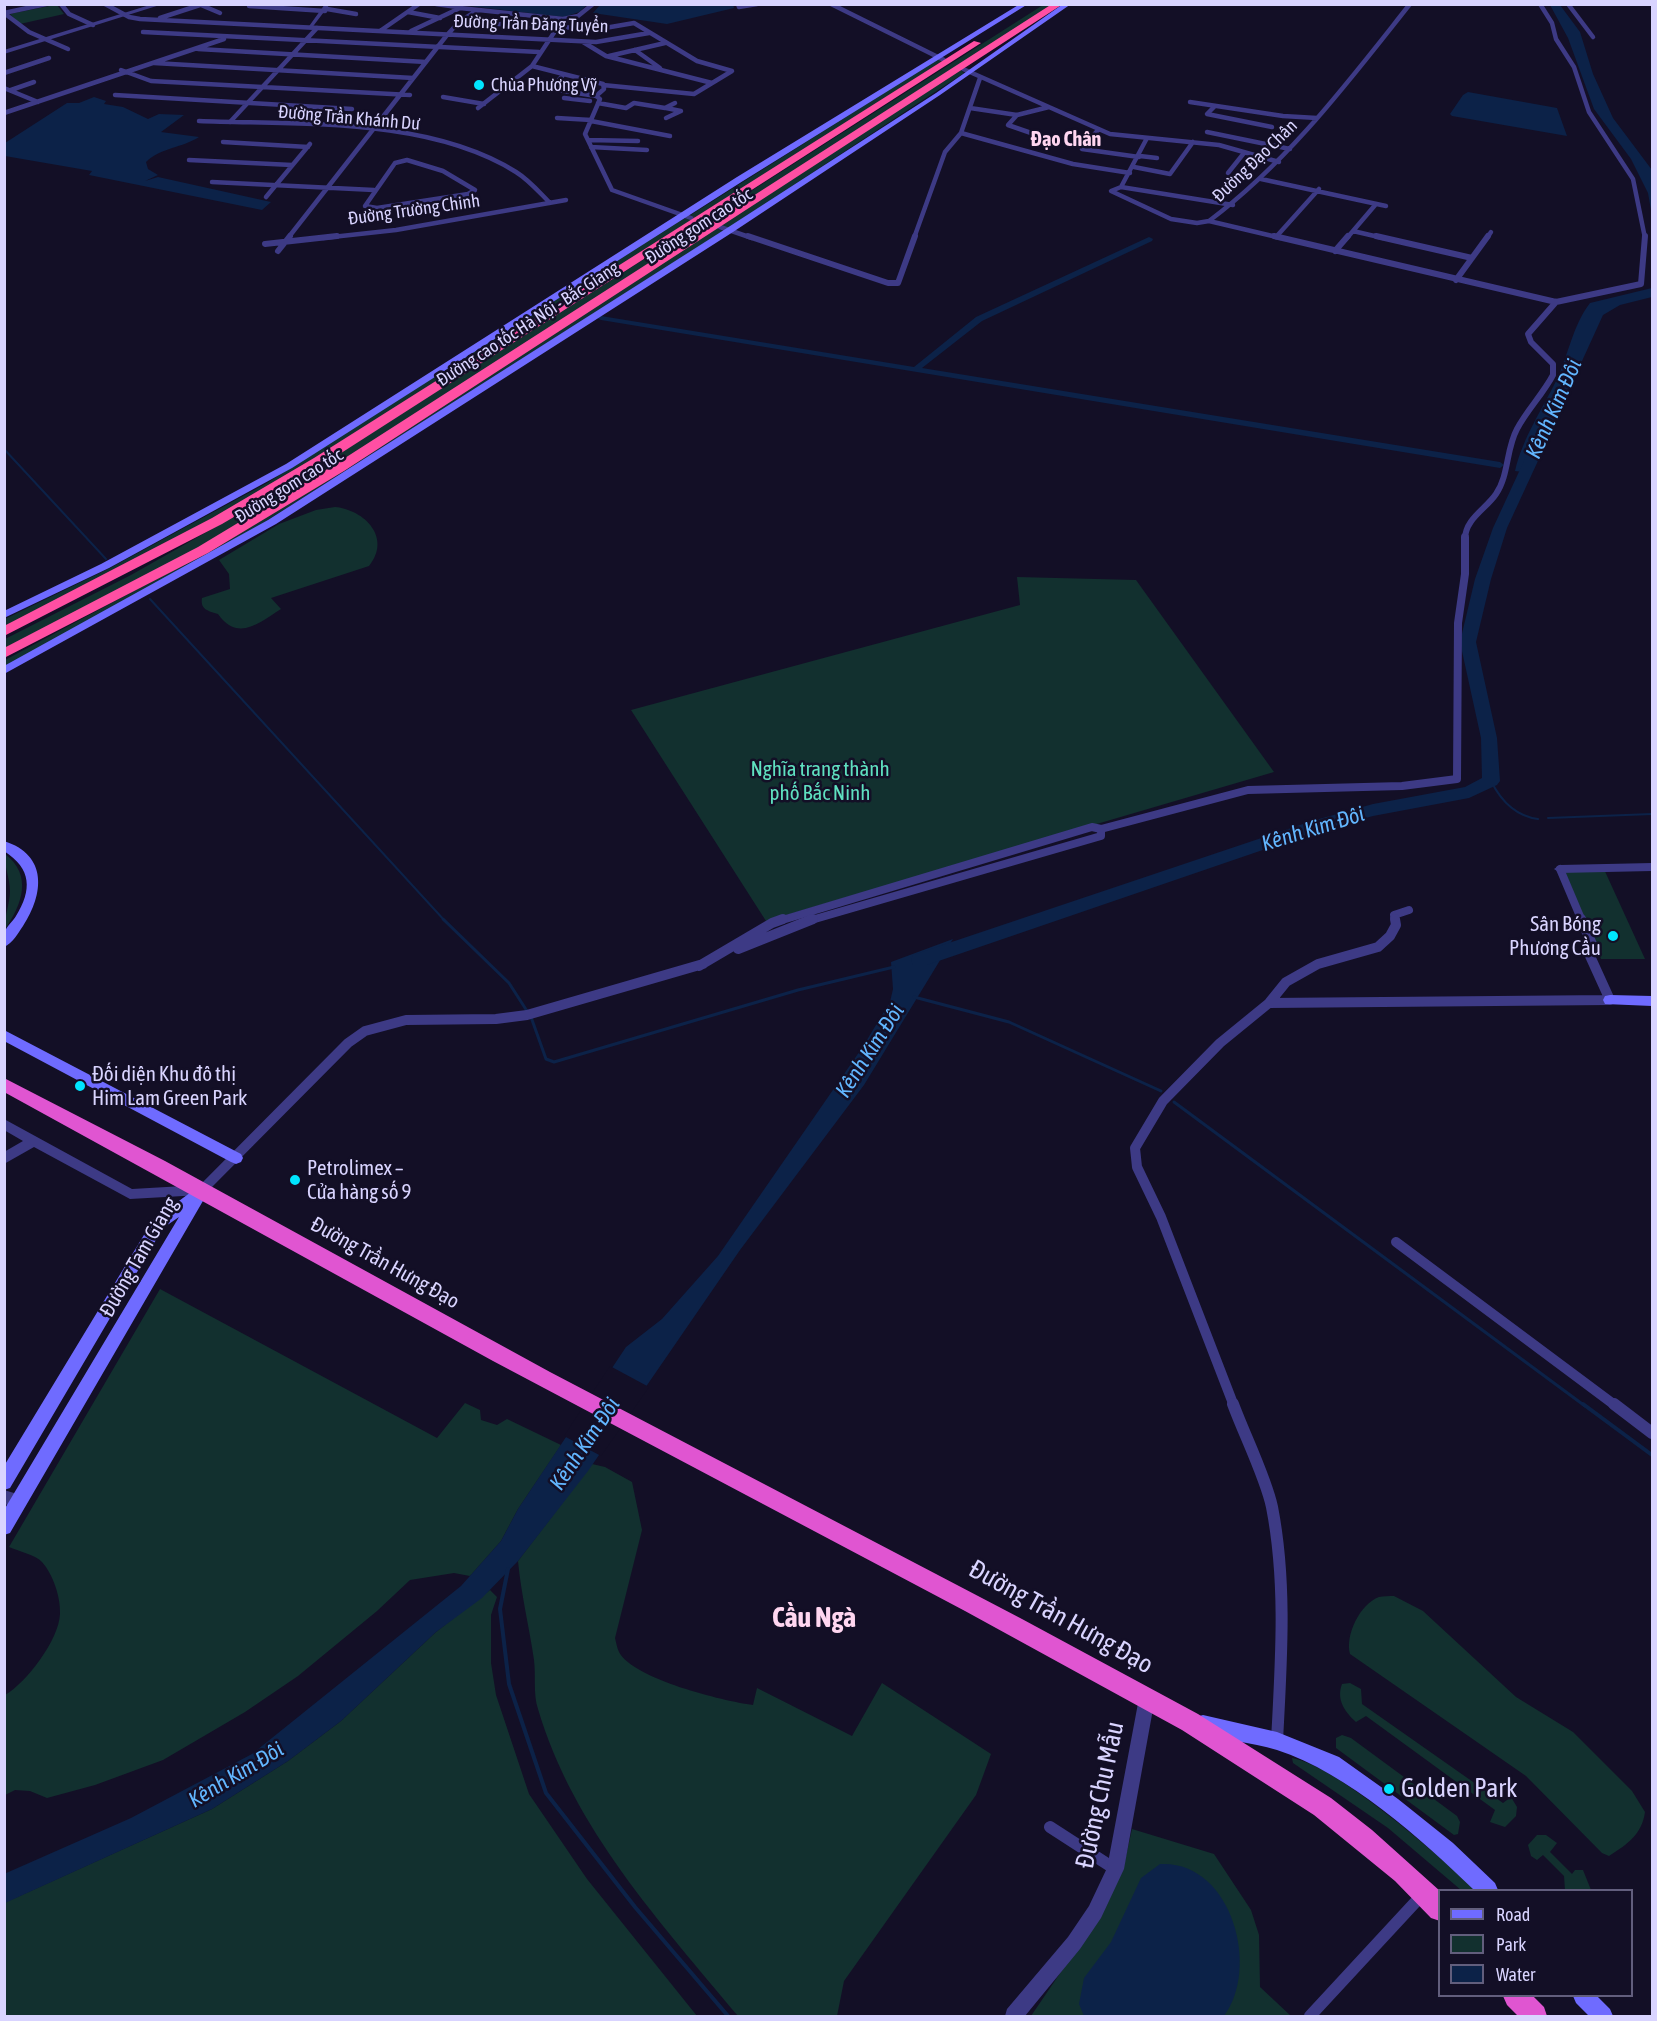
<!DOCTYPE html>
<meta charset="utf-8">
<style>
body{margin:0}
#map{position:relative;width:1657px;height:2021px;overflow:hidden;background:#130f26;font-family:"Asap Condensed",sans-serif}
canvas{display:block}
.frame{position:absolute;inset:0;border:6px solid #d9d4ff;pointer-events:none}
.legend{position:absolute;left:1438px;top:1889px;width:195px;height:108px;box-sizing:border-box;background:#130f26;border:2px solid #625e7d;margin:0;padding:8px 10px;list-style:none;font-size:18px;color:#d9d4ff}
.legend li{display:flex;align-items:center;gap:12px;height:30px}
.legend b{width:30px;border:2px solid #625e7d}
</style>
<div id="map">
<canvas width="1657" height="2021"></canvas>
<div class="frame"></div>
<ul class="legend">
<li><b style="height:8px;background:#6f6bff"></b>Road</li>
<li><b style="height:16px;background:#12302f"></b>Park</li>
<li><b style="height:16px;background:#0c2248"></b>Water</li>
</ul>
</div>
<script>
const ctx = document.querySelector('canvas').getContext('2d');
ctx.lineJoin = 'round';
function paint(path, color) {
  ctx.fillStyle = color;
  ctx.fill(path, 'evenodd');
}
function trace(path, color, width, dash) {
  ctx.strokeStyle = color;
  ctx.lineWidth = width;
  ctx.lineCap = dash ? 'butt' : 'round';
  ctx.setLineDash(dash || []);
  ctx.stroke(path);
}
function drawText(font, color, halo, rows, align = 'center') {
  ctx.font = font + ' "Asap Condensed",sans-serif';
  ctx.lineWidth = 5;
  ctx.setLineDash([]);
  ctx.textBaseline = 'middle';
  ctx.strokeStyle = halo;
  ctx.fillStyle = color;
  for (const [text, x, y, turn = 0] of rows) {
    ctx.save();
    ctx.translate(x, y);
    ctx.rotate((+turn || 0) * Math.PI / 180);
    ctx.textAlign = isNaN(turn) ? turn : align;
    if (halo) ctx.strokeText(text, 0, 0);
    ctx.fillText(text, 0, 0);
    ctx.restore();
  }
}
const green = new Path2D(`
 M 54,5 L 57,5 L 64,14 L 20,24 L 10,14 Z
 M 1043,5 L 1053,5 L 297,490 L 183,556 L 5,648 L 5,639 L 131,575 L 293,483 Z
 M 938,59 L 943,61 L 696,218 L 689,216 Z
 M 961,70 L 964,73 L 728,228 L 720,226 Z
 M 685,218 L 692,220 L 255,496 L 5,627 L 5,619 L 110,568 L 267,483 Z
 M 716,228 L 723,231 L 252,530 L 5,667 L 5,660 L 190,561 Z
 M 335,507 C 365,510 392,538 369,566 L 271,598 L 281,609 C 259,623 238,642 218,614 C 209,611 200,610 202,598 L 230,589 L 229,574 L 219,560 L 279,524 L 316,510 Z
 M 1017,577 L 1136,580 L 1274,772 L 766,921 L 631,710 L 1020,605 Z
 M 5,854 C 33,875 22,905 5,929 C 4,916 10,904 10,891 C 10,878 4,867 5,854 Z
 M 1563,867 L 1603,867 L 1645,959 L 1601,959 Z
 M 160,1289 L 437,1438 L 465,1403 L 480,1410 L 481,1420 L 497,1425 L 507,1419 L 561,1445 L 518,1509 L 501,1541 L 470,1576 L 454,1573 L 410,1580 L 377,1611 L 298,1676 L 245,1712 L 163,1760 L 95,1785 L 47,1798 L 30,1791 L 15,1790 L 5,1795 L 5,1695 C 26,1683 59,1640 60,1614 C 61,1598 53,1574 42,1562 C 36,1555 18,1551 9,1547 Z
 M 592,1464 L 605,1467 L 632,1482 L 642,1530 L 615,1638 C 616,1642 617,1648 619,1652 C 633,1679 723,1701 753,1705 L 757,1688 L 852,1736 L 882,1683 L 991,1754 L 976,1795 L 844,1981 L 837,2016 L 738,2016 C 661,1923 573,1828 538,1709 C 533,1694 536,1676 534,1660 C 529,1626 521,1594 518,1561 Z
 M 490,1590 L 497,1597 L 491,1615 L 491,1663 L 496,1695 L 529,1794 L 587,1879 L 697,2016 L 5,2016 L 4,1903 L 212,1809 L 288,1761 L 341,1721 L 436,1632 Z
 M 1394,1596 L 1423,1611 L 1516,1697 L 1573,1732 L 1632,1791 L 1645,1812 C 1642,1834 1628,1844 1609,1856 L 1602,1853 L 1526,1776 L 1350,1654 C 1345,1635 1360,1604 1379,1597 C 1383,1596 1390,1596 1394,1596 Z
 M 1350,1683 L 1361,1689 L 1362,1704 L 1503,1803 L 1511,1797 L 1517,1807 L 1516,1816 L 1505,1827 L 1490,1822 L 1495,1810 L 1366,1716 L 1356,1722 C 1345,1712 1336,1700 1342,1684 Z
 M 1342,1735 L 1351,1738 L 1457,1816 L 1460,1822 L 1458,1834 L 1454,1835 L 1336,1748 L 1336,1738 Z
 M 1292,1758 C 1339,1767 1439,1856 1476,1890 L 1461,1890 L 1388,1828 L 1293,1763 Z
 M 1132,1829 L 1214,1854 L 1251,1910 L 1259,1935 L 1260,1987 L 1291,2016 L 1031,2016 L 1084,1938 L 1123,1870 Z
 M 1537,1835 L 1546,1835 L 1557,1843 L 1550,1852 L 1572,1874 L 1575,1870 L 1583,1870 L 1591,1890 L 1565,1890 L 1564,1876 L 1543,1855 L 1537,1860 L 1531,1856 L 1528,1845 Z`);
const water = new Path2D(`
 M 460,5 L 587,5 L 579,12 L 564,17 Z
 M 600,5 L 733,4 L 734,8 L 667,24 L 593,13 Z
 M 1550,5 L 1560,5 L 1580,32 L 1593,74 L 1613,118 L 1652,170 L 1652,216 L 1648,193 L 1631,159 L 1594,109 L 1568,38 Z
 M 1468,92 L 1557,108 L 1567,136 L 1452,116 L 1450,114 L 1463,95 Z
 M 94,97 L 106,101 L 104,104 L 123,107 L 148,119 L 159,114 L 184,115 L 161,132 L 199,137 C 182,148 162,147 146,162 L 148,169 L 158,175 L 145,181 L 158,177 L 271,202 L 262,210 L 89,175 L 92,171 L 5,156 L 5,143 L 67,103 L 79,103 Z
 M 1652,288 L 1652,297 L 1620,305 L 1603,315 L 1531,473 L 1515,471 C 1523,437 1542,410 1557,379 C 1569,353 1573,325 1590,303 Z
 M 953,939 L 864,1085 L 740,1250 L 588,1471 L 518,1561 L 482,1598 L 436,1632 L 341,1721 L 288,1761 L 212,1809 L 5,1903 L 4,1874 L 131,1818 L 252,1754 L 461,1586 L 501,1541 L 518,1509 L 626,1347 L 662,1319 L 718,1256 L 862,1048 L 890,1002 L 893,989 L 891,962 Z
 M 1160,1864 C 1231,1860 1261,1967 1224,2016 L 1084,2016 L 1079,2004 L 1084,1978 L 1111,1942 L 1141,1878 Z`);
const pier = new Path2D(`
 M 610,1366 L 649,1387 L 601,1456 L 564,1436 Z`);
const streamFar2 = new Path2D(`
 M 4,449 L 106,559
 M 150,599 L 445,921
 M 1491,781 C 1501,801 1515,816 1538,819
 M 1548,818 L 1652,814`);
const streamFar1 = new Path2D(`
 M 443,919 L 509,983 L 527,1011
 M 914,997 L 1009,1022 L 1161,1091
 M 531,1017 L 546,1059 L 554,1062 L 798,990 L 894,967
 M 1174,1102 L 1585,1406`);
const stream = new Path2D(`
 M 1583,1404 L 1652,1455
 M 508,1569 L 500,1609 L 509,1684 L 546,1793 L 635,1907 L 728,2016`);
const canal = new Path2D(`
 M 1149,237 L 1153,239 L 1152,241 L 982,321 L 922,368 L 1500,462 L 1504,465 L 1500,468 L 601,320 L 597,318 L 601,316 L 914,367 L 976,317 Z`);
const river = new Path2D(`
 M 1536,446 L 1543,450 L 1507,528 L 1491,579 L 1476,642 L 1497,738 L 1500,781 L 1497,785 L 1469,798 L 1373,816 L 1324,829 L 927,965 L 913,965 L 911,960 L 913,955 L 1312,821 L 1373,804 L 1465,787 L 1482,778 L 1481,738 L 1460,642 L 1475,579 L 1493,528 L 1529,450 Z`);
const minorTunnel = new Path2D(`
 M 691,218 L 720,227`);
const minorFar4 = new Path2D(`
 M 61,4 L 69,14 L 93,25
 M 105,4 L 129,17 L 140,19 L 596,42 L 649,33
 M 436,4 L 457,7
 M 454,4 L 460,8 L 563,19 L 578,16 L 593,4
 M 738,4 L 739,7 L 757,4
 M 831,4 L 944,60
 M 1540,4 L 1552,23 L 1556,39 L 1574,67 L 1589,112 L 1633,179 L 1645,238
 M 1568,4 L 1593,37
 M 201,5 L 220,13
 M 249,6 L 325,11
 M 327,9 L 356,14
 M 408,12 L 440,18
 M 4,13 L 29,32 L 68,49
 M 4,13 L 46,4
 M 160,18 L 203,4
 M 563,19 L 532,66 L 603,84 L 604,89 L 596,96 L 600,99 L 585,134 L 612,190 L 691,218
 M 459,22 L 599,29 L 634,23 L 697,61 L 732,71
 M 380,31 L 419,4
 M 411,31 L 460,8
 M 143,32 L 539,52
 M 583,42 L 606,56 L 712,83
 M 198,49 L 426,62
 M 635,50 L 660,68
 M 609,56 L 665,43
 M 154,63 L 413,78
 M 963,69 L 1110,134 L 1219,145 L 1279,162
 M 121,70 L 151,81 L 410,95
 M 4,73 L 49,58
 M 563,75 L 551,89 L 596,96
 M 980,78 L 961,133 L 1073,164 L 1130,173
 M 603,85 L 694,94 L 732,71
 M 4,88 L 38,102
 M 11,90 L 34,82
 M 115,95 L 352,109
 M 443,97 L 484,104
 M 564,98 L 590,101
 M 1190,102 L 1283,116 L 1317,118
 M 598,103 L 626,108 L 634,103 L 665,108 L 675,103
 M 1215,106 L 1207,114 L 1272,127
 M 478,108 L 532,66
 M 666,108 L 681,111 L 666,118
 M 970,108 L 1017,115 L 1049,107
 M 4,113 L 224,39
 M 1017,115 L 1008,125 L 1034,134
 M 557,118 L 591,120
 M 199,121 C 300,125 428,117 516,172 C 529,180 539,192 550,203
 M 591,121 L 670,136
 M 230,122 L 317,28
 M 1098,130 L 1082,149 L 1139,157
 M 1207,132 L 1290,149
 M 588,140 L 638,141
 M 223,142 L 308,147
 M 591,147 L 647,150
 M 1140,156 L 1157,158
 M 189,160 L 292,165
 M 407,160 L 443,171 L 475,190 L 468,194 L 377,208 L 365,206 L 395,163 Z
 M 1134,167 L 1170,174 L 1193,142
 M 1228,173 L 1244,153
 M 1261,179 L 1386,206
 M 212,182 L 374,190
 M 1121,187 L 1147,138
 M 266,197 L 310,144
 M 1233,205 L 1121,187 L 1111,191 L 1171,219 L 1197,223 L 1209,221 L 1281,238
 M 1209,221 C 1289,161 1348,82 1410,4
 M 720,227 L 752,238
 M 1353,231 L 1383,238
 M 1276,237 L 1319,189
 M 288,238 L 447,35 L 459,22 L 478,10
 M 323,238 L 396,230 L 566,200
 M 914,238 L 945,152 L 961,133
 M 1347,238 L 1376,204
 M 1487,238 L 1491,232`);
const minorFar3 = new Path2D(`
 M 748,236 L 888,283 L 898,283 L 915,236
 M 1274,236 L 1556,302 L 1641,284 L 1645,236
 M 1376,236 L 1472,258
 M 265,244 L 337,236
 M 278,251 L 290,236
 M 1335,251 L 1348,236
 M 1456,280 L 1488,236
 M 1465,539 C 1465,519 1486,509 1496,494 C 1509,475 1506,449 1517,429 C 1527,410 1543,394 1553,375 L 1553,364 L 1531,342 L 1528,334 L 1556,302`);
const minorFar2 = new Path2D(`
 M 1560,869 L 1582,921
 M 779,921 L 1092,827 L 1101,829 L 1248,790 L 1402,786 L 1457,779 L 1458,623 L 1465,574 L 1465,537
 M 808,921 L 1101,836 L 1101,829
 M 1395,921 L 1394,915 L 1409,910`);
const minorFar1 = new Path2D(`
 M 738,949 L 813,919
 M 699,966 L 772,923 L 783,919
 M 1269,1003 L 1610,1000 L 1590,956 L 1592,944 L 1581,919
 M 202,1190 L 348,1043 L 365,1031 L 406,1020 L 496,1019 L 527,1015 L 703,964
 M 1396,1242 L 1616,1406
 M 1234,1406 L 1161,1217 L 1137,1167 L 1135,1148 L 1163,1101 L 1220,1043 L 1269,1003 L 1286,982 L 1318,964 L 1378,947 L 1390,936 L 1396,925 L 1395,919`);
const minor = new Path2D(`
 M 1233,1404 C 1244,1434 1266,1478 1272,1507 C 1287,1584 1281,1664 1277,1741
 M 1614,1404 L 1652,1433
 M 1050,1827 L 1115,1869
 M 1310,2016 L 1422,1895`);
const tertiary = new Path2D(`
 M 153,4 L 163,4 L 4,54 L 4,50 Z
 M 325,4 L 330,4 L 311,29 L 307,29 Z
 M 1652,863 L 1652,871 L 1560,873 L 1554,869 L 1560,865 Z
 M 4,1119 L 132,1189 L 201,1185 L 206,1186 L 208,1190 L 206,1194 L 201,1195 L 130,1199 L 34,1147 L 4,1164 L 4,1152 L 23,1141 L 4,1130 Z
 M 4,1490 L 24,1496 L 27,1501 L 24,1506 L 19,1508 L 4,1504 Z
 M 1147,1690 L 1153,1692 L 1155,1698 L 1124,1869 L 1101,1918 L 1080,1949 L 1025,2016 L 1005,2016 L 1007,2009 L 1068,1937 L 1089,1906 L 1107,1868 L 1139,1698 L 1141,1692 Z`);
const secondary = new Path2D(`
 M 1020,4 L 1028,4 L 743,181 L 292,468 L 109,568 L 4,618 L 4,611 L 101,564 L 286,464 L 737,177 Z
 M 1063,4 L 1071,4 L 940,95 L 733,232 L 276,524 L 4,674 L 4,666 L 268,520 L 727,228 L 936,93 Z
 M 4,841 C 48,855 44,894 23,926 C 18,933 13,943 4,947 C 4,943 3,936 5,932 C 6,927 13,921 16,916 C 32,890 32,869 4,851 Z
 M 1610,995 L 1652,996 L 1652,1006 L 1605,1004 L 1603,1000 L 1605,996 Z
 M 4,1030 L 241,1154 L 243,1158 L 241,1162 L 236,1164 L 231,1162 L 4,1041 Z
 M 202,1184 L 207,1186 L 209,1190 L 207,1194 L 10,1533 L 4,1535 L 4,1510 L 179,1217 L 163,1228 L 10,1488 L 4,1490 L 4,1466 L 153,1220 Z
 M 1203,1715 L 1277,1732 L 1339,1757 L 1398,1799 L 1453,1843 L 1495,1883 L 1498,1890 L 1474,1890 C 1421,1839 1348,1773 1277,1750 C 1251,1742 1222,1741 1196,1731 L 1194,1724 L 1196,1717 Z
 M 1573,1996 L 1597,1996 L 1610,2009 L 1613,2016 L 1589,2016 L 1576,2003 Z`);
const trunk = new Path2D(`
 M 4,1078 L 165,1161 L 550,1372 L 1022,1619 L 1198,1714 L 1331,1798 L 1372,1830 L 1440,1891 L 1440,1921 L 1431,1918 L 1395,1881 L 1314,1815 L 1182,1730 L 965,1611 L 493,1361 L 4,1092 Z
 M 1503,1996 L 1533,1996 L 1544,2007 L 1547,2016 L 1518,2016 L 1507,2005 Z`);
const motorway = new Path2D(`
 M 1052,4 L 1063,4 L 344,471 L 208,553 L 4,658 L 4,648 L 198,547 L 334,465 Z
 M 974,41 L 981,43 L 324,464 L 222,524 L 4,636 L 4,626 L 212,518 L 314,458 Z`);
const markers = [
 [479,85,6,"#00e5ff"],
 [1613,936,6,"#00e5ff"],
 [80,1086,6,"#00e5ff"],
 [295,1180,6,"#00e5ff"],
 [1389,1789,6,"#00e5ff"]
];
const farStreetnames = [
 ["Đường Trần Đăng Tuyển",531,24,2],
 ["Đường Trần Khánh Dư",349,118,5],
 ["Đường Đạo Chân",1255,161,-44],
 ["Đường Trường Chinh",414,210,-8],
 ["Đường gom cao tốc",699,226,-33],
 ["Đường cao tốc Hà Nội - Bắc Giang",528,324,-33],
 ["Đường gom cao tốc",289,486,-32]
];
const farPoinames = [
 ["Chùa Phương Vỹ",491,85]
];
const farQuarternames = [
 ["Đạo Chân",1066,140]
];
const parkNames = [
 ["Nghĩa trang thành",820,769],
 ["phố Bắc Ninh",820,793]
];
const poiNames = [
 ["Sân Bóng",1601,924,"right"],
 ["Phương Cầu",1601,948,"right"],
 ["Đối diện Khu đô thị",92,1074],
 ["Him Lam Green Park",92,1098],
 ["Petrolimex –",307,1168],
 ["Cửa hàng số 9",307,1192]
];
const streetNames = [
 ["Đường Tam Giang",139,1257,-60],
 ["Đường Trần Hưng Đạo",385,1263,29]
];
const waterNames = [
 ["Kênh Kim Đôi",1554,409,-66],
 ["Kênh Kim Đôi",1313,829,-17],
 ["Kênh Kim Đôi",870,1051,-57],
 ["Kênh Kim Đôi",585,1444,-56],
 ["Kênh Kim Đôi",236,1775,-31]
];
const nearStreetnames = [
 ["Đường Trần Hưng Đạo",1061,1617,29],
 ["Đường Chu Mẫu",1100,1795,-78]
];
const nearPoinames = [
 ["Golden Park",1401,1789]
];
const nearQuarternames = [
 ["Cầu Ngà",814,1618]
];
paint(green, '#12302f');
paint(water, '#0c2248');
paint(pier, '#130f26');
trace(streamFar2, '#0c2248', 2);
trace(streamFar1, '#0c2248', 3);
trace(stream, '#0c2248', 4);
paint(canal, '#0c2248');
paint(river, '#0c2248');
trace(minorTunnel, '#312d47', 4.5, [4.5, 2]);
trace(minorFar4, '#3d3a85', 4.5);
trace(minorFar3, '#3d3a85', 6);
trace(minorFar2, '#3d3a85', 8);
trace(minorFar1, '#3d3a85', 10);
trace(minor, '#3d3a85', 12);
paint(tertiary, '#3d3a85');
paint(secondary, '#6f6bff');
paint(trunk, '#e055d1');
paint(motorway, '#ff4fa3');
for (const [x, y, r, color] of markers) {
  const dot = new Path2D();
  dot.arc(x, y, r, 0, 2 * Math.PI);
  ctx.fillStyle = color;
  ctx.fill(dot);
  trace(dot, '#130f26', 2);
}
drawText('18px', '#d9d4ff', '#130f26', farStreetnames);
drawText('18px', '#d9d4ff', '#130f26', farPoinames, 'left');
drawText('bold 20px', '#ffd6f0', '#130f26', farQuarternames);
drawText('21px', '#5fe0c0', '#130f26', parkNames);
drawText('21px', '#d9d4ff', '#130f26', poiNames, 'left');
drawText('21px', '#d9d4ff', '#130f26', streetNames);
drawText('italic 22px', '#62b6ff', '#130f26', waterNames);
drawText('26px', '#d9d4ff', '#130f26', nearStreetnames);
drawText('26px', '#d9d4ff', '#130f26', nearPoinames, 'left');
drawText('bold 28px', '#ffd6f0', '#130f26', nearQuarternames);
</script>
